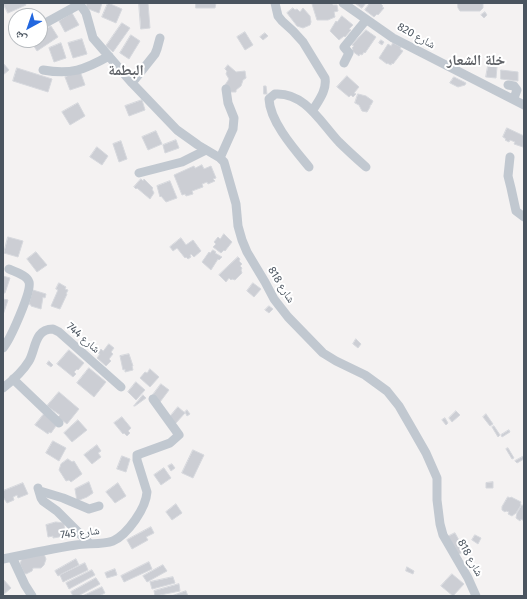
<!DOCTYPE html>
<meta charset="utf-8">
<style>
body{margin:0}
#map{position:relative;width:527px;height:599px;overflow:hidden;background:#f4f2f2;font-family:"Fira Sans","Noto Naskh Arabic",sans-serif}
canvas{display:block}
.frame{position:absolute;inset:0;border:4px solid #4a545f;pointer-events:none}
.north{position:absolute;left:8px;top:8px;width:40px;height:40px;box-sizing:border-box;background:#fff;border:1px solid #b7bbbf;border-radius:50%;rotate:220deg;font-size:11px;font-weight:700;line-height:16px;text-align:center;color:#4a545f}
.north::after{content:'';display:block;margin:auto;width:14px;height:18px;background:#2267df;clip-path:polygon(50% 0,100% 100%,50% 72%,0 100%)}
</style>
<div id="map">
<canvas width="527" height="599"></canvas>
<div class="frame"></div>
<div class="north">ش</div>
</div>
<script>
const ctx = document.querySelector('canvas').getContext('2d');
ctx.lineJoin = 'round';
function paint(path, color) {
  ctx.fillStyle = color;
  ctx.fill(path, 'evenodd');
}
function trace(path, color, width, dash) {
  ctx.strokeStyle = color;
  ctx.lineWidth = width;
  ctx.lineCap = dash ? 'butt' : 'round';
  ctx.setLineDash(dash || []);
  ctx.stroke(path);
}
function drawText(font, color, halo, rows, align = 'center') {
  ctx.font = font + ' "Fira Sans","Noto Naskh Arabic",sans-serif';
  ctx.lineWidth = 4;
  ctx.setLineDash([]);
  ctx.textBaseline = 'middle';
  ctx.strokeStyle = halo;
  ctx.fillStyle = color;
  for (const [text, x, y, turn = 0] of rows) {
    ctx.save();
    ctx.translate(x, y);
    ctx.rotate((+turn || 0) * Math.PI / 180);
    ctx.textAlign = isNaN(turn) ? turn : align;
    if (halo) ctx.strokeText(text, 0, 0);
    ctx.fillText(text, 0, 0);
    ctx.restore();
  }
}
const building = new Path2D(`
 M 3,3 L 25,3 L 26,5 L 8,13 Z
 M 87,3 L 102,3 L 99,13 L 86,8 Z
 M 108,3 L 122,9 L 116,23 L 102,17 Z
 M 139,3 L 148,3 L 150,28 L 141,29 Z
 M 196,3 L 216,3 L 215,8 L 196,8 Z
 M 323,3 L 331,3 L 333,5 L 337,5 L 338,11 L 334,12 L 335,17 L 328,20 L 317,20 L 312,4 Z
 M 355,3 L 366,3 L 362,8 Z
 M 370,3 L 380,3 L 383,6 L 382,7 L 384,8 L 378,15 L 377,14 L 374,17 L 365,10 Z
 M 458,3 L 483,3 L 483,8 L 480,11 L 460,11 L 458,8 Z
 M 293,8 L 295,10 L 297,9 L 300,12 L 303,8 L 310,16 L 311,22 L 310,25 L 303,28 L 297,26 L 287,13 Z
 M 485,12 L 487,15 L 484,18 L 481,15 Z
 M 72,13 L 79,25 L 65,32 L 59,21 Z
 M 342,16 L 353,25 L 349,29 L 351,30 L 345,37 L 344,36 L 339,40 L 330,31 L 336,21 L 337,22 Z
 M 122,23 L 130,28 L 113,52 L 106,46 Z
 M 51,26 L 58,37 L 37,51 L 30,40 L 40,40 L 40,33 Z
 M 366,30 L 376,37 L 365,53 L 364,52 L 362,55 L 360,54 L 359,56 L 352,51 L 353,49 L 352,48 L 354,46 L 352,45 Z
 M 245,32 L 253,45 L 245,50 L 237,37 Z
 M 265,33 L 268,36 L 263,40 L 260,37 Z
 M 131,35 L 140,41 L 129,59 L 120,53 Z
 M 82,39 L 87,54 L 73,58 L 68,43 Z
 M 381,40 L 384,42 L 382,45 L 379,43 Z
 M 61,43 L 66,58 L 54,62 L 49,48 Z
 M 393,43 L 401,47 L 400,49 L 403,51 L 393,64 L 392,63 L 391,65 L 387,63 L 387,64 L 379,58 L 388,44 L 391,46 Z
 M 3,63 L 9,70 L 3,75 Z
 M 228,65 L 236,72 L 245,71 L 246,78 L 243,80 L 241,86 L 236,90 L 236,92 L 230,92 L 225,85 L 229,79 L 226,74 L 227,71 L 225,69 Z
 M 488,66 L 497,67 L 496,78 L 486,77 Z
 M 17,68 L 52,79 L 48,92 L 13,81 Z
 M 501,70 L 518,72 L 518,81 L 501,79 Z
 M 80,71 L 85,85 L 70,90 L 65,77 Z
 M 347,76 L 359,87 L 354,93 L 356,94 L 353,97 L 351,95 L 349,97 L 337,87 Z
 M 454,77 L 466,83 L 465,85 L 458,87 L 450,83 Z
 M 264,86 L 266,86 L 267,94 L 264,94 Z
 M 358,94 L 366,96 L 373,101 L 371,105 L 370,105 L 370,107 L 367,112 L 362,111 L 359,105 L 355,103 Z
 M 142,100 L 145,110 L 129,116 L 125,106 Z
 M 78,103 L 85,116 L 70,125 L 62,112 Z
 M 507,128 L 524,136 L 523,147 L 514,144 L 515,142 L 510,140 L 509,142 L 505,140 L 506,139 L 503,137 Z
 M 156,131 L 162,144 L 148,150 L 142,137 Z
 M 176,140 L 179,148 L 165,153 L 163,145 Z
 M 121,141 L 127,159 L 119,162 L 113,144 Z
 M 97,147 L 108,156 L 102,165 L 90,157 Z
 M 202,165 L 204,169 L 211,166 L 216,178 L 213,179 L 215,181 L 208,184 L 207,182 L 202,184 L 203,187 L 192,191 L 193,194 L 186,196 L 185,194 L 182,195 L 174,175 L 194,166 L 195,168 Z
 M 141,179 L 143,181 L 144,179 L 153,188 L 152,189 L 154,193 L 150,199 L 137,188 L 136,189 L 134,187 Z
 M 170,181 L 177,198 L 166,202 L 161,196 L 160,197 L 157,186 Z
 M 224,234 L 232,242 L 225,251 L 224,250 L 221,253 L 213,247 L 216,244 L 214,242 L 218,237 L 220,239 Z
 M 8,237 L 23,241 L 18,257 L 4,253 Z
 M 181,238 L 186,245 L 193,240 L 201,251 L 194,257 L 191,254 L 190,255 L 191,257 L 188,259 L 186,257 L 185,258 L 177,248 L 173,251 L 170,247 Z
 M 213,250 L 216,252 L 215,253 L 222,257 L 219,260 L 218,259 L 211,270 L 202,262 L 209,252 L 210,253 Z
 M 36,252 L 47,265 L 37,272 L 27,259 Z
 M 238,257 L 240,259 L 239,261 L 242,264 L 240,266 L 242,268 L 241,270 L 242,273 L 235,280 L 232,279 L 231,280 L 229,278 L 226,282 L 219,275 Z
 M 3,276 L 10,278 L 5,293 L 3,293 Z
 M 59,283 L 66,287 L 65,289 L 68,290 L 66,294 L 67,294 L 60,309 L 51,306 L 58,290 L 56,289 Z
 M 253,283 L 261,289 L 254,297 L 247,291 Z
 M 33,290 L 46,294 L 45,298 L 43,297 L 41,309 L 31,306 L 31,305 L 29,304 Z
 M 3,299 L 8,300 L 3,315 Z
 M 269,306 L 273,309 L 269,313 L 265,310 Z
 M 356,339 L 361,344 L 358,348 L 353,344 Z
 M 109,344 L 114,348 L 111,352 L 113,354 L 109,359 L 111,361 L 106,366 L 97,358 L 100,354 L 98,353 L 101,349 L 103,351 Z
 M 69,350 L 84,363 L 78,370 L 77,369 L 74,372 L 76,374 L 73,377 L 57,364 Z
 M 129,354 L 133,366 L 132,366 L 133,370 L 125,372 L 125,369 L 123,370 L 120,356 Z
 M 49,361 L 53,365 L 51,367 L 47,364 Z
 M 89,368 L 106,382 L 94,397 L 77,383 Z
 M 150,369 L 159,377 L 150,387 L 140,378 L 145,372 L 147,373 Z
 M 136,382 L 145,390 L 136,400 L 128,392 Z
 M 161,384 L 169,390 L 160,402 L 152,396 Z
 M 59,392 L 79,409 L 67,424 L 58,417 L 60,415 L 47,406 Z
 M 143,395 L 146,398 L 135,406 L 134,406 Z
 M 178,407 L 185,413 L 175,424 L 168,419 Z
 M 187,410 L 190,414 L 187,416 L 185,412 Z
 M 456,411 L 460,415 L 452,422 L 449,418 Z
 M 44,414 L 56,426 L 51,433 L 49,432 L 48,434 L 35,425 Z
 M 486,414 L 493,424 L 490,426 L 483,417 Z
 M 122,417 L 131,428 L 128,431 L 130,433 L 127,436 L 124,433 L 123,434 L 114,423 Z
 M 445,418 L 448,423 L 446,425 L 442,420 Z
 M 78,420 L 87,430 L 72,442 L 64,433 Z
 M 494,426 L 500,435 L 498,437 L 492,427 Z
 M 509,430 L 510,432 L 502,437 L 501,435 Z
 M 53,441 L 66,448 L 59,461 L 46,453 Z
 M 97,445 L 101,451 L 98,453 L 101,457 L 92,464 L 84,455 Z
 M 508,448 L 514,458 L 512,459 L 506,449 Z
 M 193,450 L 204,455 L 193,478 L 182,473 Z
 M 122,456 L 130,459 L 126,472 L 117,469 Z
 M 524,456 L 524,459 L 517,463 L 515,461 Z
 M 68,459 L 72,462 L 74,461 L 82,474 L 71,482 L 69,480 L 66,481 L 59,470 L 61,464 Z
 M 172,464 L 175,468 L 171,471 L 168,466 Z
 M 164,468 L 171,478 L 161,485 L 154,475 Z
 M 89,482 L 93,493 L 87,497 L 77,501 L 75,489 Z
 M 493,482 L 493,488 L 486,488 L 486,483 Z
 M 23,483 L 28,494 L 18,498 L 17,495 L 13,497 L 14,500 L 7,503 L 3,497 L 3,491 Z
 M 118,483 L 126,496 L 115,503 L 106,492 Z
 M 508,497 L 510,498 L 511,497 L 521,502 L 520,504 L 521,505 L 516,513 L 512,516 L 508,514 L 509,512 L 506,511 L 505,512 L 502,510 L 502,507 Z
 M 176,504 L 182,513 L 172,520 L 166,512 Z
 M 522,505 L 524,506 L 524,523 L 523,522 L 524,521 L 521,519 L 520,521 L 516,518 L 517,513 Z
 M 56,522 L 64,523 L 65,536 L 53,538 L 53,536 L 48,537 L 46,525 Z
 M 151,527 L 154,533 L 146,537 L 148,540 L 132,549 L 127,540 Z
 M 455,533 L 465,551 L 457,555 L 447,537 Z
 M 475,535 L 481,538 L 478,544 L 472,540 Z
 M 44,554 L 46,559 L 44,565 L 41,568 L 33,568 L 32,571 L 26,574 L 24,573 L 20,564 L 22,558 Z
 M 76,559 L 79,565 L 58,576 L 55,571 Z
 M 149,562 L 152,569 L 124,582 L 121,576 Z
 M 85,563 L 88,570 L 63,582 L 60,575 Z
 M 163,565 L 167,571 L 147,582 L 143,576 Z
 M 407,567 L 414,571 L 413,574 L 406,571 Z
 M 115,569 L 117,575 L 107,578 L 105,573 Z
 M 92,570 L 95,575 L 69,589 L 66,583 Z
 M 452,574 L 464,584 L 453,596 L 441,586 Z
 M 173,577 L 175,583 L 152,589 L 150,582 Z
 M 96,578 L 100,584 L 78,596 L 73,596 L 71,592 Z
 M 3,579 L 11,588 L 3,595 Z
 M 179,584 L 180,591 L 155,596 L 154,591 Z
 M 102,587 L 105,593 L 99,596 L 83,596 Z
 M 186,591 L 188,596 L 172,596 Z`);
const minor = new Path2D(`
 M 79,3 L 86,13 L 93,38 L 132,83 L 177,130 L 198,145 L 220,158 L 224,162 L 236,204 L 238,226 L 242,240 L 247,252 L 265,282 L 274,299 L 288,317 L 323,353 L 336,361 L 365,375 L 387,391 L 399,406 L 414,432 L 426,453 L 437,478 L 437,500 L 440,524 L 443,535 L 468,578 L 476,596
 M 275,3 L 278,16 L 282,21 L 293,31 L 303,42 L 325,78 C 327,90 319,100 313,110
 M 343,3 L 393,38 L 524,105
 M 40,26 L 80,4
 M 344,63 L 349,53 L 344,47 L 366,20
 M 43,70 C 71,75 84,70 109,56
 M 132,83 L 155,54 L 157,49 L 160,38
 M 508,85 L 514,86 L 517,90 L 514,98
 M 510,157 L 508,176 L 511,188 L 516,211 L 524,217
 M 220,158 L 233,129 L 234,118 L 228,103 L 226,89
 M 309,167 C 295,150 270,122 269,99 L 275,94 C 305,92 321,123 339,142 C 348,151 357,159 366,167
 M 139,173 L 182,162 L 206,150
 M 3,348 C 10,340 32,291 29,282 C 27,275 15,272 9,269
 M 13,379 L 59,423
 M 3,388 C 12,381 23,371 29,361 C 36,349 34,329 53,329 L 59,332 L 121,387
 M 38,488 L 41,498 L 43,501 L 57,511 L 89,543
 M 40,491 L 63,498 L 89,509 L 99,506
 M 12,557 L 25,585 L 32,596
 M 3,559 C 27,554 51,549 76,545 C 87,543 102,545 113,541 C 128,534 146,508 147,492 L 137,460 L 137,455 L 170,443 L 179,435 L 153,399`);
const streetNames = [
 ["شارع 820",416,36,29],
 ["شارع 818",281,285,58],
 ["شارع 744",83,338,41],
 ["شارع 745",80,533,-6],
 ["شارع 818",470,558,61]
];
const districtNames = [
 ["خلة الشعار",476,61],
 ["البطمة",126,71]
];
paint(building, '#ccced4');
trace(building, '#d6d8dd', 1);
trace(minor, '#c1c8d0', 9);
drawText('11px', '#4a545f', '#fff', streetNames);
drawText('bold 15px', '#5f6267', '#fff', districtNames);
</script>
